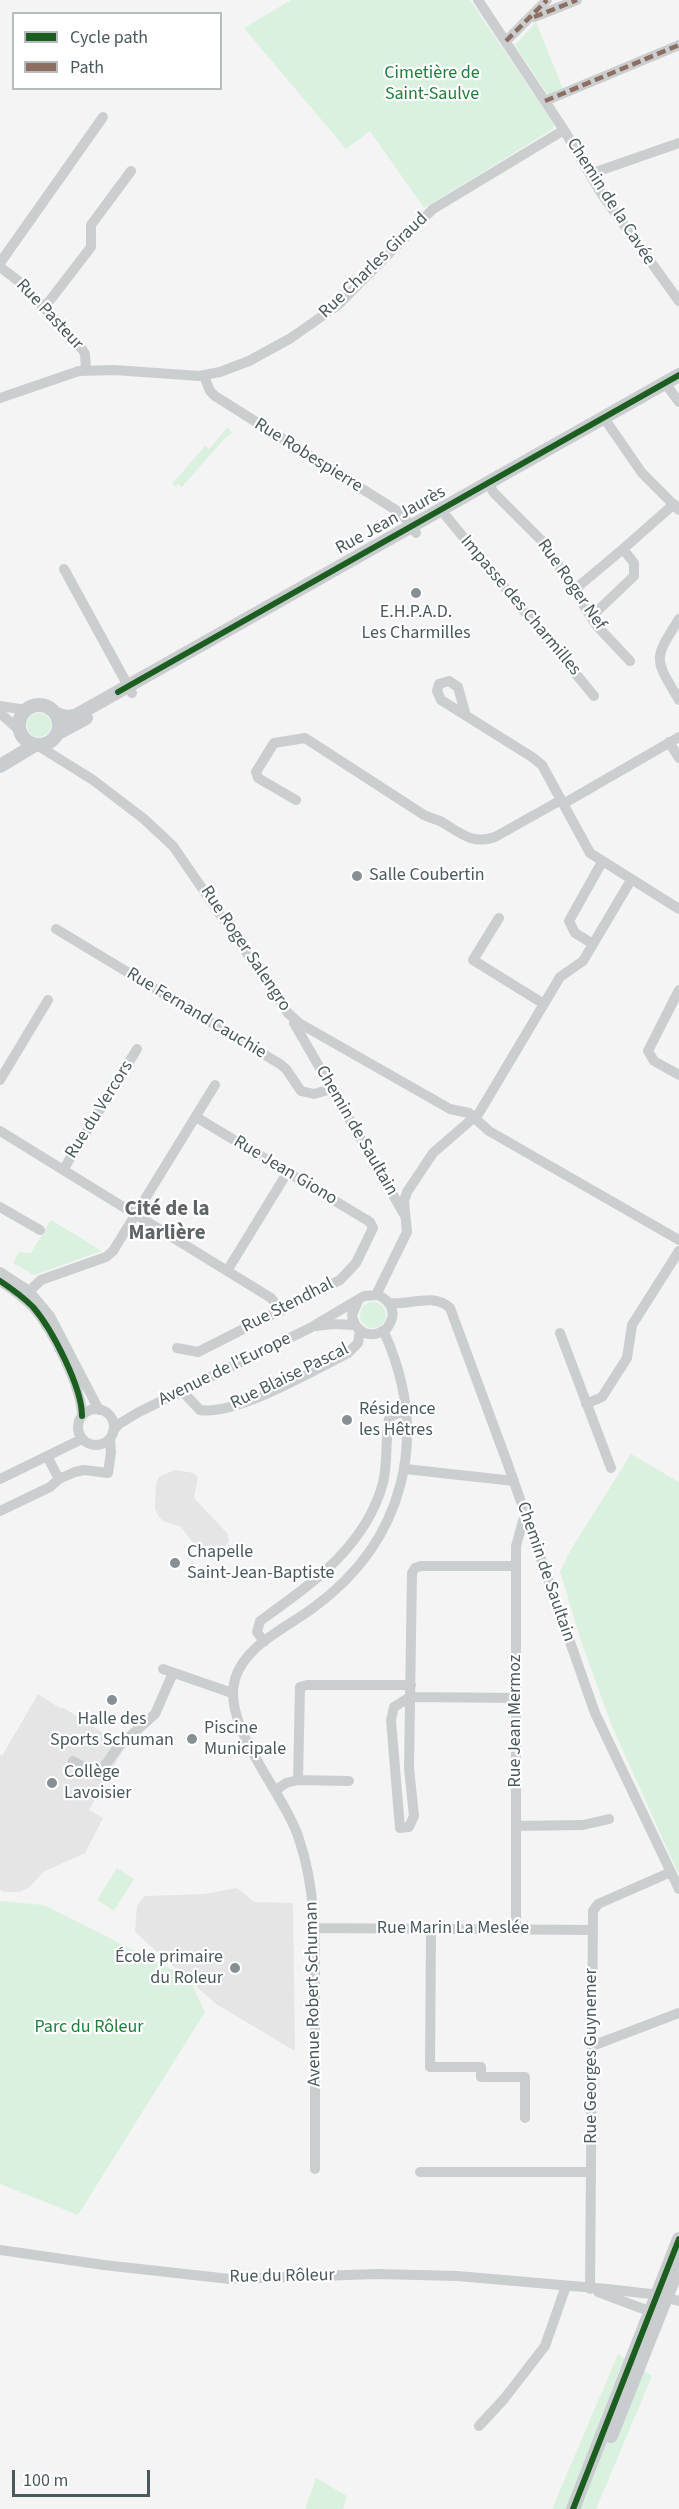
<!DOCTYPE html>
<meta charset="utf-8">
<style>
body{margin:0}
#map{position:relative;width:679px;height:2509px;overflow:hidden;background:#f4f4f4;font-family:"Source Sans 3",sans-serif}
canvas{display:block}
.legend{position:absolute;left:12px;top:12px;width:210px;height:78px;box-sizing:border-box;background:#fff;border:2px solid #b7bdbf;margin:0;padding:8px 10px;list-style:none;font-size:18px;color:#4b595f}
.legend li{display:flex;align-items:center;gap:12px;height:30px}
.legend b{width:30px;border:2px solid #b7bdbf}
.scale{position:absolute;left:12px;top:2470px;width:138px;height:27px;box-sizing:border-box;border:3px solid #4b595f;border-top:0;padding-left:8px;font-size:18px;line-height:21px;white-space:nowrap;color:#4b595f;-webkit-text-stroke:4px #fff;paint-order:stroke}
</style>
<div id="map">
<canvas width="679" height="2509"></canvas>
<ul class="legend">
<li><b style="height:8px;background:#1b5e20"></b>Cycle path</li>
<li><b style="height:8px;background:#8d6e63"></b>Path</li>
</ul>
<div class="scale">100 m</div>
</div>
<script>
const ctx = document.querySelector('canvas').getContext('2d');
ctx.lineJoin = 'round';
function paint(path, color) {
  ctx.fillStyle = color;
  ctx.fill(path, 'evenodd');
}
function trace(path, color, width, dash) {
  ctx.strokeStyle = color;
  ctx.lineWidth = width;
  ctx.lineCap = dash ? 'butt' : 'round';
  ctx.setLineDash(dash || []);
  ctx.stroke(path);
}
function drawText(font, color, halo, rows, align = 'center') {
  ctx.font = font + ' "Source Sans 3",sans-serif';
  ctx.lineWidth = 4.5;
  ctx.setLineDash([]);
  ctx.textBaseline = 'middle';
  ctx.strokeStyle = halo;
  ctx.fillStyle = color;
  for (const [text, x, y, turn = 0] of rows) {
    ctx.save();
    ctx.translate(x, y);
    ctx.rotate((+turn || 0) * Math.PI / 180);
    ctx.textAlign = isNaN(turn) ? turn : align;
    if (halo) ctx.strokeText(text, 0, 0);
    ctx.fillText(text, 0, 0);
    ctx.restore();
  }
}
const education = new Path2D(`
 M 175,1470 L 194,1473 L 198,1477 L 194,1498 L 227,1533 L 229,1541 L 223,1550 L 214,1553 L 204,1549 L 194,1544 L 181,1527 L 163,1521 L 159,1517 L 155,1509 L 156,1483 L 160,1476 Z
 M 38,1694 L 60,1708 L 64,1708 L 125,1747 L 89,1810 L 103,1818 L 85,1853 L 43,1872 L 30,1887 L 20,1892 L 4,1892 L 0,1890 L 0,1755 L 2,1756 Z
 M 237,1888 L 254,1902 L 293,1903 L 295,2051 L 216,2004 L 135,1932 L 137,1906 L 145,1896 L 204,1894 Z`);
const green = new Path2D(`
 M 291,0 L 470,0 L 554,124 L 553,129 L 424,208 L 370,131 L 346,149 L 244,28 Z
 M 536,22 L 563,89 L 548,95 L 515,45 Z
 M 228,427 L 232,433 L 224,439 L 182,487 L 177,484 L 176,486 L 180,490 L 172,484 L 205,446 L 209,449 Z
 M27 725a12 12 0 1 1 24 0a12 12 0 1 1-24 0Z
 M 51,1220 L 102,1251 L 34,1275 L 13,1263 L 19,1252 L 31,1253 Z
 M360 1315a13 13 0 1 1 26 0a13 13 0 1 1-26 0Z
 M 631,1454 L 679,1482 L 679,1875 L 613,1729 L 581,1641 L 560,1571 L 570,1551 Z
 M 117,1868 L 134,1879 L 114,1911 L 97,1900 Z
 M 0,1901 L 44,1905 L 189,1978 L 205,2012 L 78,2215 L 0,2184 Z
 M 618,2354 L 652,2376 L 596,2509 L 552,2509 Z
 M 316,2478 L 347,2496 L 343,2509 L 305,2509 Z`);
const minor = new Path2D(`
 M 478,0 L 564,130 L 601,193 L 679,301
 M 534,17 L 577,0
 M 506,41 L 547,0
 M 545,101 L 679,45
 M 590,174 L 679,143
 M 0,263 L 103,117
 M 0,267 L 21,283 L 82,349 L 85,354 L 86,370
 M 44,308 L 91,247 L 91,225 L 131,171
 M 204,376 L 210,391 L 215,396 L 402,514 L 416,533
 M 665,383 L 679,402
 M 0,398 L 79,371 L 114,370 L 199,376 L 220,372 L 249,361 L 291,338 L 338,305 L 433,209 L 564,130
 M 604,418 L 642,473 L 679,510
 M 488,483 L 494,493 L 543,542 L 597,626 L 630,661
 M 446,516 L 594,696
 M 64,569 L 132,693
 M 574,590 L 623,549
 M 591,617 L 634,576 L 634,563 L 623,549 L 674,504
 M 679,619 C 653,660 654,658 679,700
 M 0,706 L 26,710
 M 0,713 L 19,730
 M 466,716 L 458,687 L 449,681 L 439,684 L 437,691 L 441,700 L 532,757 L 542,765 L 590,853 L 679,909
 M 669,742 L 679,758
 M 37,745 L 93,780 L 144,819 L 173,846 L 288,1013 L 299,1023 L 450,1109 L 469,1113 L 489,1131 L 679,1240
 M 296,800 L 258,778 L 256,772 L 274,743 L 305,738 L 424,815 C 430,818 436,819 442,822 C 460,833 473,845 495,837 L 561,800
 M 563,804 L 679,737
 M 499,918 L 473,960 L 544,1004
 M 56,929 L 280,1064 L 286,1069 L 301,1091 L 314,1094 L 331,1089
 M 593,944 L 575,933 L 569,921 L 602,862
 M 679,990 L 648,1051 L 654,1061 L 679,1075
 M 294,1023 L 404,1214
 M 0,1080 L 48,1000
 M 0,1131 L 271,1298 L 281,1311
 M 63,1170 L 137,1049
 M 0,1207 L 40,1230
 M 227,1271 L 287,1173
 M 0,1272 L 29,1291 L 50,1316 L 99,1410
 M 0,1281 C 12,1289 23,1297 33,1307 C 52,1329 82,1387 82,1416
 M 376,1295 L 407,1232 L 404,1201 L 407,1192 L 433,1153 L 479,1113 L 560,977 L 583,961 L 631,880
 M 23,1297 L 41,1280 L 106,1257 L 113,1251 L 215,1085
 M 389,1303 C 409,1306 433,1292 450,1308 L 507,1462 L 595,1713 L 679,1889
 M 316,1326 L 333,1324 L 355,1325
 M 560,1333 L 611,1468
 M 177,1348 L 198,1352 L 340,1280 L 356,1263 L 373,1228 L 370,1222 L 196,1117
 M 182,1391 L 200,1410 C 235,1416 315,1370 348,1353 L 358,1343 L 360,1330
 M 586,1404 L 602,1397 L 627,1358 L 632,1325 L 679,1251
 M78 1427a18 18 0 1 1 36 0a18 18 0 1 1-36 0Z
 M 113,1431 L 119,1424 L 139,1412 L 310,1328 L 364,1296 L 378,1295 C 393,1302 397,1315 387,1328 C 373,1340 355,1334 352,1315 L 358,1301
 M 47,1456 L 59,1479
 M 405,1469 L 514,1481
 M 0,1479 L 82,1439
 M 0,1511 L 50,1487 L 59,1479 L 75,1472 L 84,1470 L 108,1473 L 111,1452 L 110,1438
 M 264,1642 L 257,1632 L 260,1621 C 311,1584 365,1548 383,1483 C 388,1462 385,1441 389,1419 L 393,1415 L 406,1411
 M 163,1669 L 232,1693
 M 516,1698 L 410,1697 L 394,1707 L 391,1720 L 400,1828 L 409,1827 L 414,1816 L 409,1768 L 412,1573 L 415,1568 L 421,1566 L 516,1566
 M 73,1761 L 98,1775 L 119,1746 L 155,1714 L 173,1673
 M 298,1780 L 349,1781
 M 276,1790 L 286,1783 L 298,1780 L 300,1687 L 307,1685 L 411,1685
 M 516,1826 L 583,1825 L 609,1819
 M 315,1928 L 592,1930
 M 431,1929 L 430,2067 L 481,2067 L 481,2077 L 525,2077 L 525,2118
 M 516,1929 L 516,1546 L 525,1514
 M 592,2046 L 679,2013
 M 315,2169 C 315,2113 315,2057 315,2001 C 315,1946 317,1892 299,1839 C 284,1792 221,1726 235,1679 C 245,1645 286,1628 313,1608 C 405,1541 431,1436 384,1332
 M 420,2172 L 591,2172
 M 0,2250 L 104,2265 L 230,2279 L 377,2274 L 457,2276 L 607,2289 L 651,2294 L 679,2301
 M 590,2289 L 593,1911 L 598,1904 L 671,1872
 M 598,2292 L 657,2314
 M 479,2426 L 504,2399 L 545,2346 L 566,2286`);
const major = new Path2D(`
 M19 725a20 20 0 1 1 40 0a20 20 0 1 1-40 0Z
 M 56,714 L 66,717 L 75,716 L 679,375
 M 58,733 L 86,718
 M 0,766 L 35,745
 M 611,2436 L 679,2265
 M 573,2509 L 679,2239`);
const quiet = new Path2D(`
 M 534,17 L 577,0
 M 506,41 L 547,0
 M 545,101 L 679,45`);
const cycleway = new Path2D(`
 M 118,692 L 679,375
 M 0,1281 C 12,1289 23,1297 33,1307 C 52,1329 82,1387 82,1416
 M 573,2509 L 679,2239`);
const markers = [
 [416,593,6,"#868f93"],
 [357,876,6,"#868f93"],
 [347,1420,6,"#868f93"],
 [175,1563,6,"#868f93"],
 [112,1700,6,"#868f93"],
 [192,1739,6,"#868f93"],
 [52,1783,6,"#868f93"],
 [235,1968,6,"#868f93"]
];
const parkNames = [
 ["Cimetière de",432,74],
 ["Saint-Saulve",432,95],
 ["Parc du Rôleur",89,2028]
];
const streetNames = [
 ["Chemin de la Cavée",610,202,57],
 ["Rue Charles Giraud",374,266,-44],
 ["Rue Pasteur",49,315,47],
 ["Rue Robespierre",308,456,32],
 ["Rue Jean Jaurès",391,521,-29],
 ["Rue Roger Nef",571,585,55],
 ["Impasse des Charmilles",520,606,50],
 ["Rue Roger Salengro",245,949,56],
 ["Rue Fernand Cauchie",196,1014,31],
 ["Rue du Vercors",100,1110,-58],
 ["Chemin de Saultain",356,1131,60],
 ["Rue Jean Giono",285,1171,31],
 ["Rue Stendhal",288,1306,-27],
 ["Avenue de l'Europe",225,1370,-26],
 ["Rue Blaise Pascal",290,1377,-26],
 ["Chemin de Saultain",545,1572,71],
 ["Rue Jean Mermoz",516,1721,-90],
 ["Rue Marin La Meslée",453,1929],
 ["Avenue Robert Schuman",314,1994,-91],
 ["Rue Georges Guynemer",592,2056,-90],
 ["Rue du Rôleur",282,2277,-1]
];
const poiNames = [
 ["E.H.P.A.D.",416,613,"center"],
 ["Les Charmilles",416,634,"center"],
 ["Salle Coubertin",369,876],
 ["Résidence",359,1410],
 ["les Hêtres",359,1431],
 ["Chapelle",187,1553],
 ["Saint-Jean-Baptiste",187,1574],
 ["Halle des",112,1720,"center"],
 ["Sports Schuman",112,1741,"center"],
 ["Piscine",204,1729],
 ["Municipale",204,1750],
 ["Collège",64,1773],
 ["Lavoisier",64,1794],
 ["École primaire",223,1958,"right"],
 ["du Roleur",223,1979,"right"]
];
const quarterNames = [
 ["Cité de la",167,1210],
 ["Marlière",167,1234]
];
paint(education, '#e6e5e5');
paint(green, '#daf1df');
trace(minor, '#cbcecf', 10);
trace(major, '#c9cdcf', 14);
trace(quiet, '#8d6e63', 4.5, [9, 4.5]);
trace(cycleway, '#1b5e20', 6);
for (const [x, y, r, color] of markers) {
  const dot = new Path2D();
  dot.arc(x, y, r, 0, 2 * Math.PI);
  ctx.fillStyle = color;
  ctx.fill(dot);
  trace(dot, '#fff', 2);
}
drawText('18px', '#1d7f3c', '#fff', parkNames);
drawText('18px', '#4b595f', '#fff', streetNames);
drawText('18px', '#4b595f', '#fff', poiNames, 'left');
drawText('bold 21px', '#5f6467', '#fff', quarterNames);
</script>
